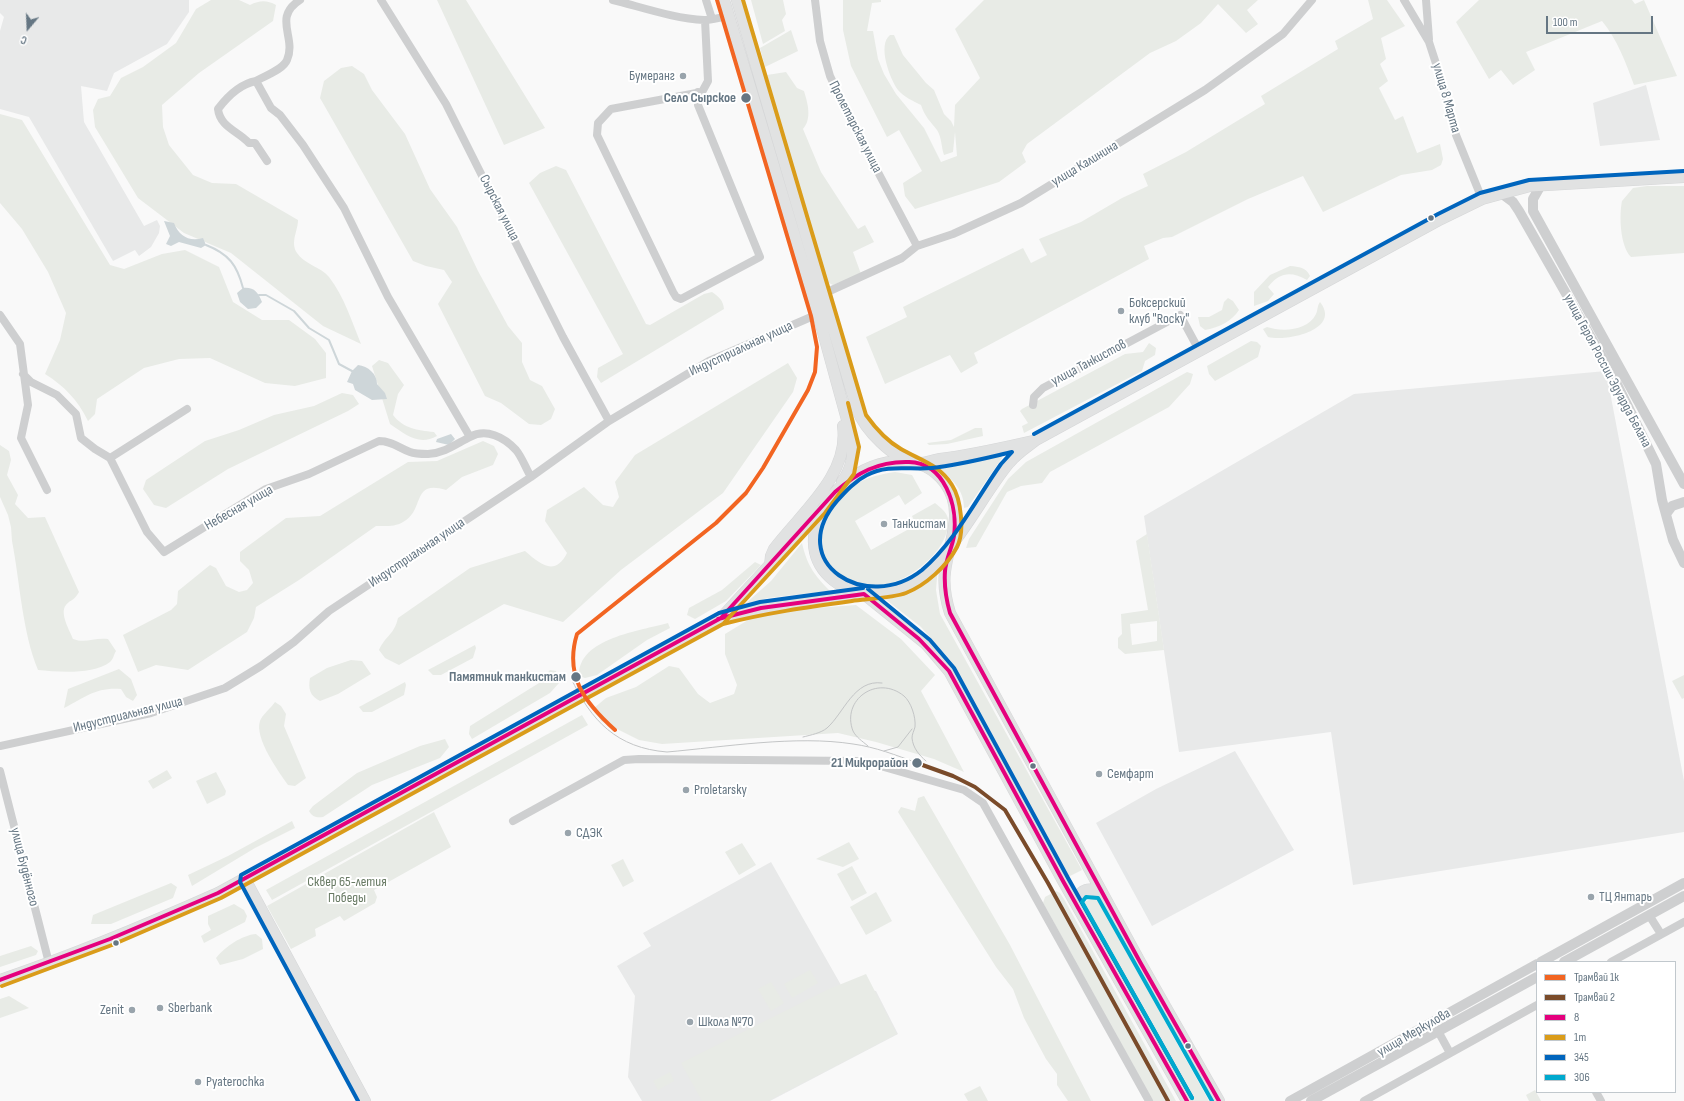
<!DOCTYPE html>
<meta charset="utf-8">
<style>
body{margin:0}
#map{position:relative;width:1684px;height:1101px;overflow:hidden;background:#f9f9f9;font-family:"Sofia Sans Condensed",sans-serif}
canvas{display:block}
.legend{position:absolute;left:1536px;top:961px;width:140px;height:132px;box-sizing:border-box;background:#fff;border:1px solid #c1c8cd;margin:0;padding:5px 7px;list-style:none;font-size:12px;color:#657683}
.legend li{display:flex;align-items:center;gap:8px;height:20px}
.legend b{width:20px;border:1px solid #c1c8cd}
.north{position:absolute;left:8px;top:8px;width:40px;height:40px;-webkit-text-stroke:3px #fff;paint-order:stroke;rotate:199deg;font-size:11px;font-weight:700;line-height:16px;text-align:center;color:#657683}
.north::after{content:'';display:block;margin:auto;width:14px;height:18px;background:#657683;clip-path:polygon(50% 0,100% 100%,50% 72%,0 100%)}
.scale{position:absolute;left:1546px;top:16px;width:107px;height:18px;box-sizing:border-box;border:2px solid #657683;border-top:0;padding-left:5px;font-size:12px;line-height:14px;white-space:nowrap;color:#657683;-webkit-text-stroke:3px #fff;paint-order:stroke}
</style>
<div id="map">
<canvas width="1684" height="1101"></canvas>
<ul class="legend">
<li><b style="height:5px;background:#f26522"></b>Трамвай 1к</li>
<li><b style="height:5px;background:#7a4b2a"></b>Трамвай 2</li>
<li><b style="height:5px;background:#e5007d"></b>8</li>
<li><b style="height:5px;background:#da9c1a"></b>1т</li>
<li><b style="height:5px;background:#0065bd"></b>345</li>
<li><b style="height:5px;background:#00a9ce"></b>306</li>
</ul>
<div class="north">С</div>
<div class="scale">100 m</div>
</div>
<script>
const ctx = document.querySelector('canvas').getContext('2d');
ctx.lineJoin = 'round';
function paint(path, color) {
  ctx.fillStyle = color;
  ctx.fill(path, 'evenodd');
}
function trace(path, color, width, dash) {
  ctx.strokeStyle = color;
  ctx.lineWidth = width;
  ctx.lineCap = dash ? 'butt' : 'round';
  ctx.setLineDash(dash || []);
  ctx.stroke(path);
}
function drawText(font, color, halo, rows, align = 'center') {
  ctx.font = font + ' "Sofia Sans Condensed",sans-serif';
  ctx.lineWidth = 4;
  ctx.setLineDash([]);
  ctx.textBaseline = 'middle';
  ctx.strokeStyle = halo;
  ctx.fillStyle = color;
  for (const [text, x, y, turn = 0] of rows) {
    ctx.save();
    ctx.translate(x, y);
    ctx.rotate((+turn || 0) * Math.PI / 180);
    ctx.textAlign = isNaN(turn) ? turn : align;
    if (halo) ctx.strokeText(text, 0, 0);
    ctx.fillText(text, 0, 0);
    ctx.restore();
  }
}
const built = new Path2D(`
 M 0,0 L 189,0 L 189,12 L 167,44 L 114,73 L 107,91 L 81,86 L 84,122 L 144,226 L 157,220 L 160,226 L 159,233 L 151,247 L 139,256 L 135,250 L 113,261 L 29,117 L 0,109 L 0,31 L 4,17 L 0,13 Z
 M 1646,85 L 1660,140 L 1600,146 L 1593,103 Z
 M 1606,371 L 1684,781 L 1684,832 L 1353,885 L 1331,732 L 1179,752 L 1144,516 L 1354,394 Z
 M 1235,751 L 1294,850 L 1152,926 L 1096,823 L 1156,789 Z
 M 771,862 L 841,985 L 876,991 L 898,1034 L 770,1101 L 642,1101 L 628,1077 L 635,996 L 617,966 L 651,946 L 643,933 Z`);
const green = new Path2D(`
 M 211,0 L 239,0 L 250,5 C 260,0 267,0 276,5 L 273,21 L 199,73 L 162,105 L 163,127 L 169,145 L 193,175 L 212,183 L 236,184 L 298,220 C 298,231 290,242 297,253 C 304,264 321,267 329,277 C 344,296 352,322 361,344 L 323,326 L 231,253 L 184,233 L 138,198 L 95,127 L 93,110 L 98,99 L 110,96 L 121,78 L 143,67 L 176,43 L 196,9 Z
 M 437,0 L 466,0 L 545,128 L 504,145 Z
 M 751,0 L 783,0 L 786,14 L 782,20 L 785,31 L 763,44 Z
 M 843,0 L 881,0 L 881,2 L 872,3 L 867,31 L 873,31 L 878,59 L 884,74 L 896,94 L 924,128 L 941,162 L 957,156 L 955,132 L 953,152 L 944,155 C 941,146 942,138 937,130 C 930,121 925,117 921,105 C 913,101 904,97 898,90 C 890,79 877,45 890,35 L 894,35 L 903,55 L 926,83 L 934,90 L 944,114 L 951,121 L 954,127 L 955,105 L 980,78 L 955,29 L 984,0 L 1258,0 L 1247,10 L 1258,24 L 1246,33 L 1218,4 L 1201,23 L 1176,41 L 1150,53 L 1027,144 L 1022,153 L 1026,162 L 999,182 L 915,209 L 905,196 L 903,183 L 922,171 L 899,130 L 887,137 L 851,66 L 843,30 Z
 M 1368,0 L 1387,0 L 1405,26 L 1381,38 L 1386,59 L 1380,64 L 1388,81 L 1379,88 L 1395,120 L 1403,116 L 1417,153 L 1440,144 L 1443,159 L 1441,165 L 1432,170 L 1401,175 L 1323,212 L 1303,176 L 1248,199 L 1172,237 L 1163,238 L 1144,246 L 1149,259 L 974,353 L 978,363 L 961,373 L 950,355 L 885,384 L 866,337 L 907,317 L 903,307 L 1023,248 L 1031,263 L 1047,255 L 1039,239 L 1081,222 L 1122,198 L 1148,186 L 1143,174 L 1186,152 L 1265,104 L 1261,96 L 1338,49 L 1335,41 L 1373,19 Z
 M 1479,0 L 1632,0 L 1635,4 L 1644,0 L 1677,76 L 1634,85 C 1626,63 1617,39 1602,21 L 1526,52 L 1535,70 L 1513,85 L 1501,70 L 1489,79 L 1456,22 Z
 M 791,30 L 798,51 L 765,67 L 760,48 Z
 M 352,66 L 364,74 L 372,90 L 405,134 L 430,189 L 457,227 L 478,271 L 508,326 L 522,343 L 522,362 L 530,380 L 542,386 L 555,409 L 551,419 L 541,425 L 529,424 L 501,403 L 485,396 L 438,304 L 452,282 L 444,270 L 426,266 L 413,261 L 320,98 L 324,81 L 341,68 Z
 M 786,72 L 797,88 L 804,91 C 808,104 812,119 803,129 L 821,172 L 858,229 L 865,225 L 874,242 L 853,252 L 861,274 L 833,285 L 827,282 L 767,75 Z
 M 0,114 L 22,120 L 110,265 L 124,269 L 162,254 L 185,250 L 219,267 L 233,302 L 262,320 L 289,320 L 315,339 L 326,353 L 326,378 L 295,386 L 265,383 L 210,358 L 179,359 L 144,368 L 97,399 L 95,414 L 88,421 C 78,400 64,386 45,374 L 60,340 L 66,313 L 48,272 L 22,229 L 0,203 Z
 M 556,166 L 566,170 L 646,324 L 650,325 L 704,294 L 712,292 C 719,297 723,300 724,309 L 601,383 L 597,377 L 598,368 L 623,354 L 529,183 L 540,173 Z
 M 1647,186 L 1684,186 L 1684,253 L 1631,257 C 1620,246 1619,215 1622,201 L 1633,188 Z
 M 1290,266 C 1299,267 1306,267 1310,276 L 1307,280 C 1291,271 1280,272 1268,287 L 1274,294 L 1268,301 L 1254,306 L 1254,292 L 1270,275 Z
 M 1228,298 L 1233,301 L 1239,310 C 1232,321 1218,328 1205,330 L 1200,326 L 1198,317 L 1209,317 L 1222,310 L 1224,302 Z
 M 1320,302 C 1342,330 1286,342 1268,337 L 1263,329 L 1267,327 C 1282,332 1308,331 1316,314 C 1318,310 1317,306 1320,302 Z
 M 1251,341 L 1257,342 L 1261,346 L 1258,357 L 1215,381 L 1209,374 L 1207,366 Z
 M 1149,343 L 1156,348 L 1155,355 L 1145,361 L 1142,371 L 1024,433 L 1022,426 L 1028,423 L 1020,411 L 1022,409 L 1125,354 L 1143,352 Z
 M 379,360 L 388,363 L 404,385 L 398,394 L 393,415 C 404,429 417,430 434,432 L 437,436 C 419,446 406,435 390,424 L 372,366 Z
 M 788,363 L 797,378 L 793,392 L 723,493 L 621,570 L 563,622 L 504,604 L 399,665 L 385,658 L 379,650 C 386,635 394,635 398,618 L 470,568 L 525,551 C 540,564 555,577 567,553 L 545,521 L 547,510 L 584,487 L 603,505 L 613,507 L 619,497 L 615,482 L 635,455 Z
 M 1187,372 L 1193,374 L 1190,384 L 1169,407 L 1050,472 L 1042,483 L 1021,486 L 1007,492 L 976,547 L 966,548 L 969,539 L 1008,479 L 1026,462 Z
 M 342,393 L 353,395 L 359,404 L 348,411 L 228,469 L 166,508 L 154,505 L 143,489 L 146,480 L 205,441 L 239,430 L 274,415 L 314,406 Z
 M 975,428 L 982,428 L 983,436 L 947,444 L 929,445 L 927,443 L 951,440 Z
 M 483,441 L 494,446 L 498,454 L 493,465 L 462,477 L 446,490 C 411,479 425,511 403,522 C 395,527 385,526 376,526 L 299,580 L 256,607 L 254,618 L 247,632 L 188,670 L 156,665 L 138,672 L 123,635 L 171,610 L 177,604 L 178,591 L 210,565 L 216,568 L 226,586 L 239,592 L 247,590 L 253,583 L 249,570 L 240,561 L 240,552 L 286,518 L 320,516 L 408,462 L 437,461 Z
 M 0,445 L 9,451 L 11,460 L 7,475 L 18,495 L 15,504 L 28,518 L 45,517 L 79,592 C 73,602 71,599 66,605 C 59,613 70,631 73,639 C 86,644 94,637 108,639 L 116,651 C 114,654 113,660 110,662 C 93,675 58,672 38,670 C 22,631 20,582 12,541 L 11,527 L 8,515 L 0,497 Z
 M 1001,454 L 1002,458 L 968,507 L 964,508 C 964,489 952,480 939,468 L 940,466 Z
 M 895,472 L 912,475 L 922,493 L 905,505 L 899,495 L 855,521 L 871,550 L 916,525 L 912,516 L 935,503 C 949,514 952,520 945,537 C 938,553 926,564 911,574 C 896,583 879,588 862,585 C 802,573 816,514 855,485 C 866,477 882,474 895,472 Z
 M 1147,534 L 1164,650 L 1125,654 L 1118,648 L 1118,638 L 1122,634 L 1121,614 L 1148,610 L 1136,541 ZM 1157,621 L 1157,641 L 1132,645 L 1130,624 Z
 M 802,543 C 807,565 814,575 830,591 L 768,598 L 745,604 L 771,581 Z
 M 755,562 L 761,565 L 726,601 L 695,619 L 687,615 L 689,608 L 722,590 Z
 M 938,566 L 936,590 L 940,614 L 1082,870 L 1068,877 L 996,742 L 951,661 L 921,627 L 880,595 Z
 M 856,605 L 901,639 L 935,675 L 921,691 L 964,772 L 934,759 L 876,742 L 838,733 L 662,744 L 639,740 L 601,721 L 594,708 L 606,698 L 636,687 L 669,666 L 679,668 L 698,694 L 710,703 L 734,694 L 737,685 L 725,654 L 725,634 L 753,617 L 789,610 Z
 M 668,623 L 670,628 L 647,640 L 597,675 L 585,678 L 579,676 C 578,638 640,631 668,623 Z
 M 475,645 L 476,648 L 473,658 L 441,675 L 433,675 L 428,670 Z
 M 351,660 L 362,661 L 371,674 L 338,694 L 320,701 C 310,696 308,689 310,678 L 327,668 Z
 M 119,669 L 131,679 L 137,695 L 133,701 L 126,697 L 121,689 C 96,687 86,697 64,708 L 68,689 Z
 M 550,670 L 556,671 L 559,683 L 550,693 L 472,739 L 469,734 L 470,726 L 539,683 Z
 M 1684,675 L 1684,698 L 1682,699 L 1672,681 Z
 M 405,682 L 406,685 L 404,695 L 372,712 L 363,712 L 359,707 Z
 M 275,702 L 281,706 L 286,714 L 284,726 L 306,778 L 295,786 L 288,785 C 279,772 254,738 260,721 C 262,715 271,708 275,702 Z
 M 582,715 L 588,725 L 272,900 L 266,890 Z
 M 445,739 L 449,747 L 440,758 L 372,785 L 323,817 C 317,818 312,817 309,811 L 313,806 L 357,773 L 420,746 Z
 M 167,770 L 172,778 L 153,789 L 148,781 Z
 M 216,772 L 226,791 L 225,795 L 207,804 L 196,781 Z
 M 924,796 L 1010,945 L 1091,1101 L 1068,1101 L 1057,1085 L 1057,1074 L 1046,1059 L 1024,1018 L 1013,989 L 996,967 L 898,812 L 901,807 L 915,811 L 918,798 Z
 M 434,812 L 451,847 L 374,890 L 377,897 L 375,903 L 344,921 L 340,916 L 315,929 L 316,936 L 291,949 L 267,906 Z
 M 292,821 L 295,828 L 255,848 L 192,886 L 188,875 L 228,856 Z
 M 849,842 L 859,859 L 843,867 L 816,859 Z
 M 742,843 L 756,865 L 739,875 L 725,852 Z
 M 623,859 L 634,881 L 623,887 L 611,865 Z
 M 852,866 L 867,893 L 852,901 L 837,874 Z
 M 171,883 L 177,887 L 173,898 L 111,924 L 91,924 L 93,915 Z
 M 1056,891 L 1060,893 L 1064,899 L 1176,1101 L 1153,1101 L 1043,903 L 1045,897 Z
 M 876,892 L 892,921 L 866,935 L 850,907 Z
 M 1096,897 L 1209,1101 L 1193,1101 L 1084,902 Z
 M 234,904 L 244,910 L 247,916 L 245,922 L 204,943 L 201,936 L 211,930 L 208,924 L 208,916 Z
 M 256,934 L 262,939 L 263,949 L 243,959 L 220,965 L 216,958 C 225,947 242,935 256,934 Z
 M 31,946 L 38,951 L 36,955 L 0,967 L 0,956 Z
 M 810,970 L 818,983 L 792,998 L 784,984 Z
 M 866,974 L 897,1034 L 768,1101 L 702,1101 L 681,1063 L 829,989 Z
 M 771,982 L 784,1003 L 771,1011 L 758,989 Z
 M 9,996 L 29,1008 L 0,1018 L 0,999 Z
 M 670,1072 L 674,1081 L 658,1090 L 653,1081 Z
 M 980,1086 L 988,1101 L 968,1101 L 964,1094 Z
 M 1535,1090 L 1541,1101 L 1529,1101 L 1526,1095 Z`);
const water = new Path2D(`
 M 164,221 L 174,223 C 179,236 189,242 203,238 L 206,245 L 201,248 L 179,242 L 171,246 L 166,244 L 170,236 Z
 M 243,288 C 254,287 258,292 262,302 L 256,308 L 248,309 L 240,302 L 237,293 Z
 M 358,365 C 368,366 377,374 377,384 L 385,393 L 387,399 L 372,400 L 355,390 L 353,384 L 347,382 L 352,371 Z
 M 451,434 L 455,439 L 449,445 L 436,442 L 437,439 Z`);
const stream = new Path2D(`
 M 206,245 C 229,254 237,265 243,288
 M 259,295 L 266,295 L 294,311 L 309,328 L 329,340 L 339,364 L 352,371`);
const minor = new Path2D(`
 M 300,0 C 272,18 297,37 287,60 C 283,70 264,76 256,81 L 271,108 L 280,115 L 303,145 L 344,208 L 388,297 L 470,437
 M 381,0 L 446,104 L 563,337 L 609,421
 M 613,0 C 641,7 676,19 704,20 C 712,20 721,17 729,16
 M 706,0 L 712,19
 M 815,0 L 820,41 L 830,76 L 851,121 L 917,246
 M 1404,0 L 1429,42 L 1442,82 L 1456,135 L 1482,199
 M 1426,0 L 1429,39
 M 256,81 C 240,84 227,97 218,109 C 220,127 238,131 249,143 L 255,143 L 267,161
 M 698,92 L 698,105 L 760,257 L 681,299 L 676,297 L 673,292 L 597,135 L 598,123 L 611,109 L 702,92 L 708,81 L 705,20
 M 823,294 L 902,258 L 917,246 L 953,234 L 1021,203 L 1205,90 L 1283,34 L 1312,0
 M 0,315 L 20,344 L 28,405 L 21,438 L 47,490
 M 23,374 L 31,382 L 57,395 L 76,414 L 81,438 L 95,449 L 110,458
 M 1033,405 L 1034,397 L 1043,388 L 1180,315 L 1200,352
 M 187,409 L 110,458 L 147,532 L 164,552 L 266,489 L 309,474 L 379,441 C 392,441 399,448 410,452 C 415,454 423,454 428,454 C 445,453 456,444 470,437 C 486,428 504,437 516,450 C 522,457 526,469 531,477
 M 0,746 L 151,713 L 225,688 L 261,666 L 294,642 L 329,611 L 531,477 L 609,421 L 709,361 L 818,314
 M 0,771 L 49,963
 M 513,821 L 624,760 L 639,759 L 856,761 L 870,763 L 964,790 L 983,803 L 1149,1101
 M 1649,915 L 1661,934
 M 1611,962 L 1684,922
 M 1438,1031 L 1450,1053
 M 1596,1092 L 1601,1101
 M 1364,1101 L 1537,1005`);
const tertiary = new Path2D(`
 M 1541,185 L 1533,199 L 1533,211 L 1684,484
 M 1501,193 L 1513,202 L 1519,211 L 1613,376 L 1656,464 L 1662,500 L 1673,540 L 1684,563
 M 1666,514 L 1672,506 L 1684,502
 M 1541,962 L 1684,883
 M 1564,962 L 1684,896
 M 1290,1101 L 1537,964
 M 1311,1101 L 1537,977`);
const secondary = new Path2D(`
 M 724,0 L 818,314 L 852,438 C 854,455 852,468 842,482
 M 737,0 L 857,409 C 865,430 893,459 916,463 C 923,464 933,460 940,459 C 972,455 1002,448 1033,441
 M 770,565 L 771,556 L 774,549 C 801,513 850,475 843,426
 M 864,594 L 926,644 L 949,671 L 1063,881 L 1187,1101
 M 721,618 L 818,512
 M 245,879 L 365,1101
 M 1075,902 C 1081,888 1089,887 1102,893
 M 0,980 C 74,955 146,925 218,893 L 721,618 L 761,608 L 861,594
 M 1219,1101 L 1140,962 L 950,613 C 946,600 943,587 945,572 C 948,543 966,512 945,483 C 915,444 858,463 832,496 C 780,561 850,618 914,582 C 949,563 982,495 1009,463 C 1016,454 1027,447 1036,440 L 1441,219 L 1482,199 L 1530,186 L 1684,177`);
const tram = new Path2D(`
 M 571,678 C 591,721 617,748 667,752 C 724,747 796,735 853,744 C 875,747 896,755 917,763
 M 803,737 C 811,735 821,733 827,728 C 844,713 854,679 882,683
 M 868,746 C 862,741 856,737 853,731 C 841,700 877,674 904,696 C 911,702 916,717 915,727 C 914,731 912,734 912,738 C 913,748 919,755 926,761
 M 884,751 L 898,747 L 912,729`);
const bus1 = new Path2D(`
 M 718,619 L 761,608 L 864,594 L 919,639 L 949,671 L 1063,881 L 1187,1101
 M 0,980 L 110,939 L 218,893 L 721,618 L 835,492 C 857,473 878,461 909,462 C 945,463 958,506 954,536 C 952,548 946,559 945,571 C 944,585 946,599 950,613 L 1140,962 L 1219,1101`);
const bus2 = new Path2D(`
 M 724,623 L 825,513 L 854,474 L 859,447 L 848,403
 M 2,986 L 112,945 L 221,898 L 723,624 C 766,613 808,607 852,601 C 866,599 893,598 906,593 C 926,585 947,566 957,547 C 965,532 961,499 952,485 C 940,465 920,460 901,449 C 887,441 876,429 866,415 L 743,0`);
const bus3 = new Path2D(`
 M 1034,434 L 1438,214 L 1480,193 L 1529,180 L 1684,171
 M 1012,452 L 1001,464 C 976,499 955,542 922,570 C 867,614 784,563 837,501 C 846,491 855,481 867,475 C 887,464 910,470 932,468 C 959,465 986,458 1012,452 Z
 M 868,589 L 930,640 L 954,668 L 1068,878 L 1192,1098
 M 358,1101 L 240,882 L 241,875 L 719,613 L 760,602 L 863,588`);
const bus4 = new Path2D(`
 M 1192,1098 L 1082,902 L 1086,897 L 1098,898 L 1212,1101`);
const tram1 = new Path2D(`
 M 615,730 C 585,703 564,676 577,634 L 716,523 L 746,493 L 763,468 L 808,390 L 815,372 L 817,347 L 811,316 L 717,0`);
const tram2 = new Path2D(`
 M 917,763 L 953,776 L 975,787 L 1005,810 L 1048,883 L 1168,1101`);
const markers = [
 [683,76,4,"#99a4ac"],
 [746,98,5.5,"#657683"],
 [1431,218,3.5,"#657683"],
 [1121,311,4,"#99a4ac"],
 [884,524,4,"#99a4ac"],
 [576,677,5.5,"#657683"],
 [917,763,5.5,"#657683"],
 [1033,766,3.5,"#657683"],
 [1099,774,4,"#99a4ac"],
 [686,790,4,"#99a4ac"],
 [568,833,4,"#99a4ac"],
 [1591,897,4,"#99a4ac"],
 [116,943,3.5,"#657683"],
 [160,1008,4,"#99a4ac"],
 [132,1010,4,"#99a4ac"],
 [690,1022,4,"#99a4ac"],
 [1188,1046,3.5,"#657683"],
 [198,1082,4,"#99a4ac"]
];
const poiNames = [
 ["Бумеранг",675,76,"right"],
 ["Боксерский",1129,303],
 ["клуб \"Rocky\"",1129,319],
 ["Танкистам",892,524],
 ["Семфарт",1107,774],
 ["Proletarsky",694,790],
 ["СДЭК",576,833],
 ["ТЦ Янтарь",1599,897],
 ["Sberbank",168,1008],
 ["Zenit",124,1010,"right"],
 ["Школа №70",698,1022],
 ["Pyaterochka",206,1082]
];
const stopNames = [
 ["Село Сырское",736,98],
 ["Памятник танкистам",566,677],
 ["21 Микрорайон",908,763]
];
const streetNames = [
 ["улица 8 Марта",1446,98,74],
 ["Пролетарская улица",855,127,63],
 ["улица Калинина",1085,164,-31],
 ["Сырская улица",499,208,63],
 ["Индустриальная улица",741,349,-25],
 ["улица Танкистов",1089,363,-28],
 ["улица Героя России Эдуарда Белана",1607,371,62],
 ["Небесная улица",239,508,-30],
 ["Индустриальная улица",417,553,-34],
 ["Индустриальная улица",128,715,-14],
 ["улица Будённого",24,867,76],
 ["улица Меркулова",1414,1033,-30]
];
const parkNames = [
 ["Сквер 65-летия",347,882],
 ["Победы",347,898]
];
paint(built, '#e8e9e9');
paint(green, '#e8ebe6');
paint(water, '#ced6d9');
trace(stream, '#ced6d9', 2);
trace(secondary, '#d5d6d7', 12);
trace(minor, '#cecfd0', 8);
trace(tertiary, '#cecfd0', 10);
trace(secondary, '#e1e2e2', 11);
trace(tram, '#c3c5c6', 1);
trace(bus1, '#e5007d', 4);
trace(bus2, '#da9c1a', 4);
trace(bus3, '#0065bd', 4);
trace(bus4, '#00a9ce', 4);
trace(tram1, '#f26522', 4);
trace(tram2, '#7a4b2a', 4);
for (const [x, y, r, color] of markers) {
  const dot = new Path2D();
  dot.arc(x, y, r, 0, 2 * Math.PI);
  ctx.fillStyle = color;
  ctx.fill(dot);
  trace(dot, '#fff', 1.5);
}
drawText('14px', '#657683', '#fff', poiNames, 'left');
drawText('bold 14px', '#657683', '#fff', stopNames, 'right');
drawText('14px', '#657683', '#fff', streetNames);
drawText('14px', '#687a64', '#fff', parkNames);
</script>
